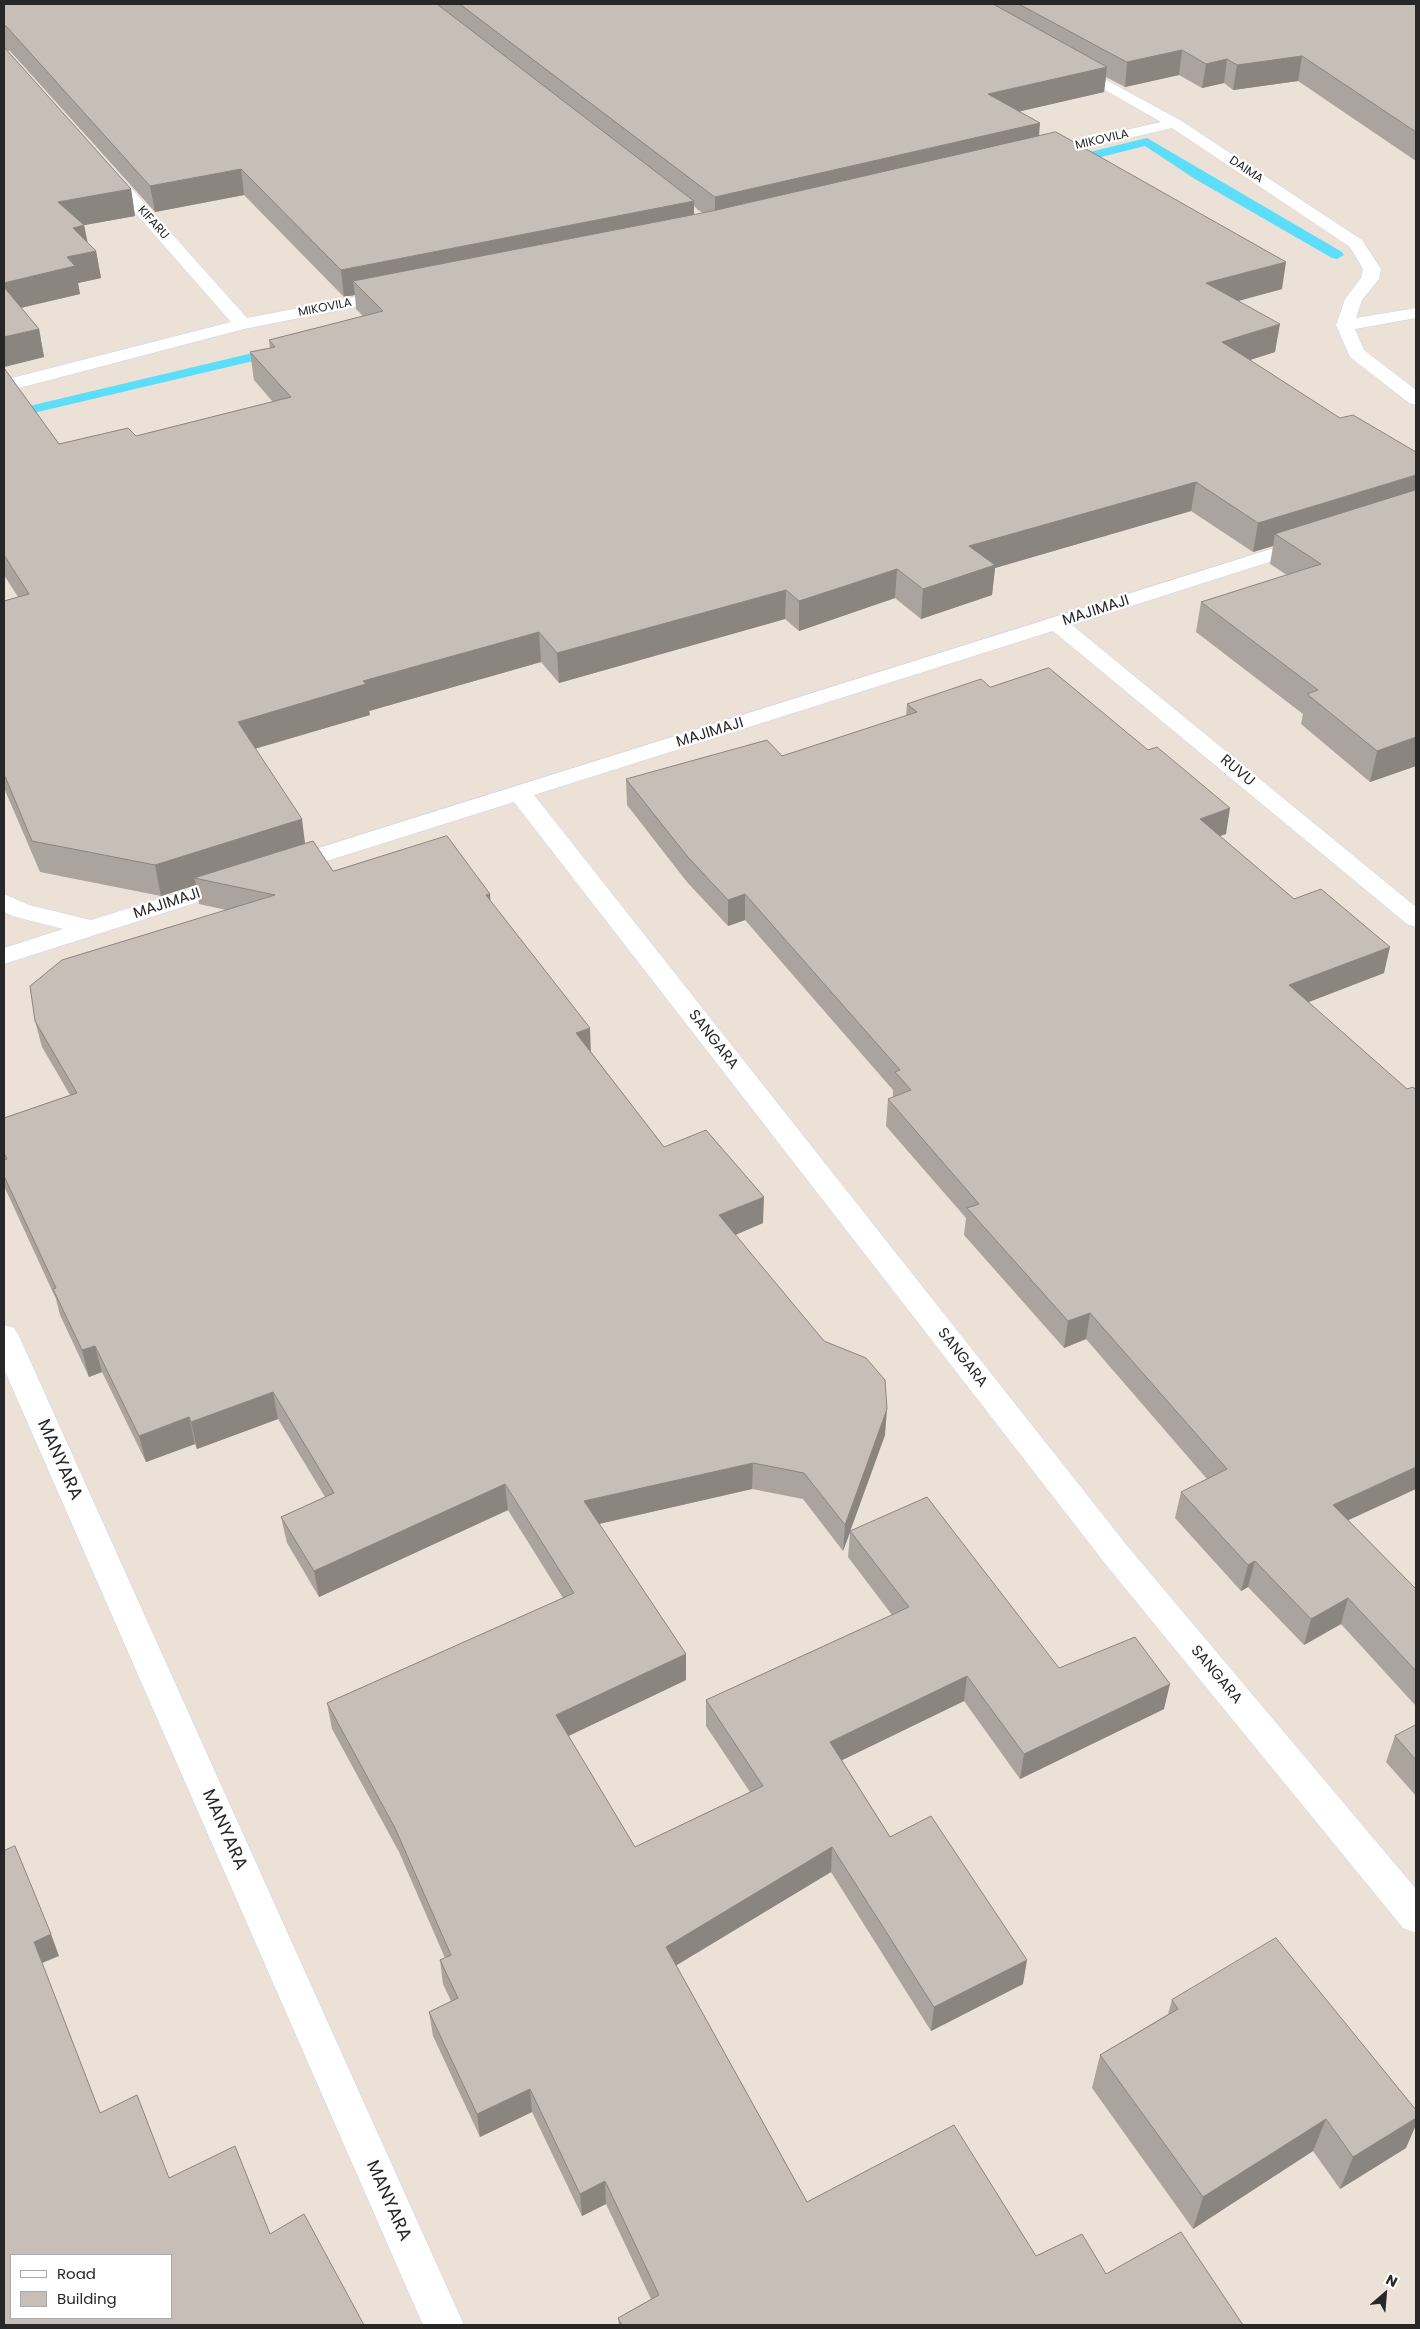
<!DOCTYPE html>
<style>
body{margin:0}
#map{position:relative;width:1420px;height:2329px;overflow:hidden;background:#ece1d6;font-family:Poppins,sans-serif}
canvas{display:block}
.frame{position:absolute;inset:0;border:5px solid #272727;pointer-events:none}
.legend{position:absolute;left:10px;top:2254px;width:162px;height:65px;box-sizing:border-box;background:#fff;border:1px solid #a9a9a9;margin:0;padding:6px 9px;list-style:none;font-size:15px;color:#272727}
.legend li{display:flex;align-items:center;gap:10px;height:25px}
.legend b{width:25px;border:1px solid #a9a9a9}
.north{position:absolute;left:1360px;top:2269px;width:50px;height:50px;-webkit-text-stroke:4px #fff;paint-order:stroke;rotate:27deg;font-size:14px;font-weight:700;line-height:20px;text-align:center;color:#272727}
.north::after{content:'';display:block;margin:auto;width:18px;height:22px;background:#272727;clip-path:polygon(50% 0,100% 100%,50% 72%,0 100%)}
</style>
<div id="map">
<canvas width="1420" height="2329"></canvas>
<div class="frame"></div>
<ul class="legend">
<li><b style="height:6px;background:#fff"></b>Road</li>
<li><b style="height:14px;background:#c7beb7"></b>Building</li>
</ul>
<div class="north">N</div>
</div>
<script>
const ctx = document.querySelector('canvas').getContext('2d');
ctx.lineJoin = 'round';
function paint(path, color) {
  ctx.fillStyle = color;
  ctx.fill(path, 'evenodd');
}
function trace(path, color, width, dash) {
  ctx.strokeStyle = color;
  ctx.lineWidth = width;
  ctx.lineCap = dash ? 'butt' : 'round';
  ctx.setLineDash(dash || []);
  ctx.stroke(path);
}
function drawText(font, color, halo, rows, align = 'center') {
  ctx.font = font + ' Poppins,sans-serif';
  ctx.lineWidth = 4.5;
  ctx.setLineDash([]);
  ctx.textBaseline = 'middle';
  ctx.strokeStyle = halo;
  ctx.fillStyle = color;
  for (const [text, x, y, turn = 0] of rows) {
    ctx.save();
    ctx.translate(x, y);
    ctx.rotate((+turn || 0) * Math.PI / 180);
    ctx.textAlign = isNaN(turn) ? turn : align;
    if (halo) ctx.strokeText(text, 0, 0);
    ctx.fillText(text, 0, 0);
    ctx.restore();
  }
}
const stream = new Path2D(`
 M 1147,138 L 1342,252 L 1344,255 L 1337,259 L 1332,258 L 1195,179 L 1145,146 L 1069,165 L 1063,161 L 1065,158 Z
 M 278,347 L 283,348 L 285,351 L 283,354 L 4,420 L 4,412 Z`);
const street = new Path2D(`
 M 1073,62 L 1180,120 L 1362,240 L 1381,269 L 1379,279 L 1362,300 L 1356,318 L 1416,308 L 1416,318 L 1355,329 L 1364,350 L 1416,390 L 1416,405 L 1409,403 L 1350,357 L 1336,325 L 1345,299 L 1361,278 L 1363,269 L 1350,247 L 1172,128 L 1044,158 L 1038,156 L 1036,153 L 1038,150 L 1161,122 L 1068,69 L 1066,66 L 1068,63 Z
 M 108,167 L 114,169 L 247,318 L 391,290 L 397,291 L 400,295 L 397,299 L 391,300 L 244,329 L 4,392 L 4,380 L 231,322 L 102,175 L 100,172 L 102,169 Z
 M 1306,538 L 1313,540 L 1316,544 L 1313,548 L 1072,625 L 1416,907 L 1416,927 L 1407,924 L 1053,631 L 534,795 L 1129,1548 L 1416,1889 L 1416,1933 L 1403,1928 L 1107,1566 L 514,802 L 295,871 L 286,873 L 277,871 L 274,866 L 277,861 Z
 M 233,876 L 242,878 L 245,883 L 242,888 L 4,964 L 4,948 L 63,929 L 12,916 L 4,912 L 4,894 L 29,905 L 91,920 Z
 M 4,1325 L 14,1328 L 19,1336 L 464,2325 L 423,2325 L 4,1369 Z`);
const wall = new Path2D(`
 M 4,4 L 1416,4 L 1416,161 L 1298,81 L 1233,90 L 1224,83 L 1202,88 L 1179,75 L 1125,87 L 1106,77 L 1104,92 L 1020,111 L 1039,136 L 1282,289 L 1237,301 L 1275,352 L 1250,360 L 1416,766 L 1370,782 L 1301,724 L 1303,714 L 1196,632 L 1201,602 L 1287,575 L 1270,564 L 1273,546 L 1253,552 L 1191,511 L 995,568 L 992,595 L 921,619 L 895,598 L 799,631 L 785,619 L 559,683 L 541,662 L 369,711 L 370,715 L 255,749 L 305,844 L 333,871 L 490,894 L 490,901 L 591,1052 L 664,1147 L 763,1223 L 735,1235 L 885,1435 L 850,1531 L 1059,1668 L 1164,1709 L 1020,1779 L 964,1701 L 842,1760 L 890,1837 L 1023,1984 L 931,2031 L 831,1872 L 676,1965 L 807,2202 L 1036,2256 L 1106,2274 L 1243,2325 L 619,2325 L 618,2318 L 651,2299 L 606,2204 L 582,2216 L 532,2112 L 480,2137 L 433,2036 L 429,2012 L 451,2001 L 443,1984 L 440,1960 L 445,1958 L 399,1852 L 332,1729 L 327,1703 L 563,1598 L 508,1510 L 319,1597 L 287,1543 L 281,1517 L 325,1497 L 278,1419 L 197,1449 L 195,1444 L 146,1462 L 102,1372 L 89,1377 L 60,1315 L 56,1299 L 4,1186 L 4,1118 L 70,1095 L 42,1047 L 35,1021 L 226,910 L 199,904 L 196,885 L 161,896 L 40,872 L 4,788 L 4,601 L 18,597 L 4,575 L 4,368 L 59,444 L 136,436 L 273,402 L 254,380 L 250,352 L 270,348 L 269,340 L 363,316 L 356,309 L 355,295 L 344,297 L 244,195 L 155,212 L 10,51 L 6,50 L 131,189 L 135,216 L 84,225 L 88,243 L 96,251 L 101,278 L 78,283 L 80,294 L 21,308 L 39,329 L 44,357 L 4,367 ZM 694,206 L 698,210 L 703,213 L 694,215 ZM 752,1489 L 803,1499 L 843,1551 L 850,1533 L 848,1557 L 892,1615 L 706,1700 L 706,1726 L 750,1792 L 635,1847 L 568,1736 L 686,1680 L 599,1524 Z
 M 990,687 L 1226,834 L 1220,836 L 1294,899 L 1384,973 L 1308,1002 L 1348,1520 L 1416,1589 L 1416,1706 L 1341,1624 L 1304,1645 L 1248,1587 L 1241,1591 L 1175,1518 L 1181,1492 L 1207,1479 L 1086,1339 L 1064,1348 L 964,1235 L 966,1218 L 886,1126 L 888,1099 L 893,1097 L 893,1090 L 745,920 L 728,926 L 687,882 L 627,805 L 626,779 L 782,756 L 906,716 L 907,704 Z
 M 1416,1725 L 1416,1796 L 1386,1762 L 1395,1736 Z
 M 1172,2000 L 1406,2148 L 1340,2189 L 1313,2151 L 1193,2229 L 1092,2088 L 1100,2055 L 1168,2014 Z`);
const shadedWall = new Path2D(`
 M 1182,50 L 1179,75 L 1125,87 L 1127,62 Z
 M 1302,56 L 1298,81 L 1233,90 L 1237,65 Z
 M 1227,59 L 1224,83 L 1202,88 L 1206,64 Z
 M 1107,67 L 1104,92 L 987,119 L 988,94 Z
 M 1040,123 L 1038,149 L 715,223 L 715,197 Z
 M 241,169 L 244,195 L 155,212 L 150,186 Z
 M 131,189 L 135,216 L 63,229 L 58,202 Z
 M 694,201 L 694,228 L 353,281 L 355,295 L 344,297 L 341,270 Z
 M 84,225 L 89,252 L 96,251 L 101,278 L 78,283 L 80,294 L 7,311 L 4,295 L 4,283 L 67,257 L 73,228 Z
 M 1286,262 L 1282,289 L 1202,311 L 1206,283 Z
 M 1280,324 L 1275,352 L 1218,370 L 1222,342 Z
 M 39,329 L 44,357 L 4,367 L 4,337 Z
 M 1416,475 L 1416,502 L 1275,534 L 1273,546 L 1253,552 L 1258,523 Z
 M 1196,482 L 1191,511 L 995,568 L 992,595 L 921,619 L 923,589 L 969,546 Z
 M 897,569 L 895,598 L 799,631 L 799,601 Z
 M 786,590 L 785,619 L 559,683 L 557,653 Z
 M 539,632 L 541,662 L 369,711 L 370,715 L 243,752 L 238,722 L 363,681 Z
 M 1416,737 L 1416,766 L 1370,782 L 1377,751 Z
 M 1230,808 L 1226,834 L 1195,844 L 1200,819 Z
 M 302,819 L 306,851 L 194,878 L 196,885 L 161,896 L 155,865 Z
 M 490,894 L 492,920 L 486,895 Z
 M 745,894 L 745,920 L 728,926 L 728,900 Z
 M 1390,947 L 1384,973 L 1283,1012 L 1289,985 Z
 M 590,1028 L 591,1055 L 576,1033 Z
 M 764,1197 L 763,1223 L 719,1242 L 719,1215 Z
 M 1090,1313 L 1086,1339 L 1064,1348 L 1068,1321 Z
 M 95,1346 L 102,1372 L 89,1377 L 82,1350 Z
 M 273,1392 L 278,1419 L 197,1449 L 191,1422 Z
 M 887,1409 L 885,1435 L 843,1551 L 845,1525 Z
 M 189,1417 L 195,1444 L 146,1462 L 139,1436 Z
 M 753,1463 L 752,1489 L 585,1527 L 584,1501 Z
 M 1416,1467 L 1416,1489 L 1325,1531 L 1333,1505 Z
 M 505,1484 L 508,1510 L 319,1597 L 314,1571 Z
 M 1255,1561 L 1248,1587 L 1241,1591 L 1248,1565 Z
 M 1348,1598 L 1341,1624 L 1304,1645 L 1311,1619 Z
 M 686,1654 L 686,1680 L 558,1741 L 556,1715 Z
 M 967,1676 L 964,1701 L 828,1767 L 830,1742 Z
 M 1170,1684 L 1164,1709 L 1020,1779 L 1024,1754 Z
 M 832,1847 L 831,1872 L 667,1971 L 666,1947 Z
 M 51,1934 L 59,1956 L 42,1963 L 34,1942 Z
 M 1027,1960 L 1023,1984 L 931,2031 L 934,2007 Z
 M 530,2089 L 532,2112 L 480,2137 L 477,2114 Z
 M 1416,2118 L 1416,2125 L 1406,2148 L 1340,2189 L 1353,2157 Z
 M 1326,2119 L 1313,2151 L 1193,2229 L 1203,2197 Z
 M 605,2181 L 606,2204 L 582,2216 L 580,2194 Z`);
const building = new Path2D(`
 M 4,4 L 437,4 L 694,201 L 341,270 L 241,169 L 150,186 L 6,26 L 4,26 Z
 M 460,4 L 993,4 L 1107,67 L 988,94 L 1040,123 L 715,197 Z
 M 1019,4 L 1416,4 L 1416,132 L 1302,56 L 1237,65 L 1227,59 L 1206,64 L 1182,50 L 1127,62 Z
 M 4,47 L 131,189 L 58,202 L 84,225 L 73,228 L 96,251 L 67,257 L 75,266 L 4,283 Z
 M 1056,132 L 1286,262 L 1206,283 L 1280,324 L 1222,342 L 1340,418 L 1353,415 L 1416,452 L 1416,475 L 1258,523 L 1196,482 L 969,546 L 995,565 L 923,589 L 897,569 L 799,601 L 786,590 L 557,653 L 539,632 L 363,681 L 366,684 L 238,722 L 302,819 L 155,865 L 32,841 L 4,774 L 4,601 L 29,594 L 4,555 L 4,368 L 59,444 L 128,428 L 136,436 L 291,397 L 250,352 L 275,347 L 269,340 L 383,311 L 353,281 L 712,211 Z
 M 4,287 L 39,329 L 4,337 Z
 M 1416,490 L 1416,737 L 1377,751 L 1307,694 L 1318,690 L 1201,602 L 1321,564 L 1275,534 Z
 M 1049,668 L 1148,750 L 1157,747 L 1230,808 L 1200,819 L 1294,899 L 1321,889 L 1390,947 L 1289,985 L 1407,1089 L 1413,1087 L 1416,1090 L 1416,1467 L 1333,1505 L 1416,1589 L 1416,1671 L 1348,1598 L 1311,1619 L 1255,1561 L 1248,1565 L 1181,1492 L 1227,1469 L 1090,1313 L 1068,1321 L 967,1208 L 979,1204 L 888,1099 L 911,1090 L 895,1072 L 900,1070 L 745,894 L 728,900 L 687,856 L 626,779 L 767,740 L 782,756 L 917,712 L 907,704 L 981,679 L 990,687 Z
 M 447,836 L 490,894 L 486,895 L 590,1028 L 576,1033 L 664,1147 L 706,1130 L 764,1197 L 719,1215 L 824,1341 L 866,1358 L 885,1380 L 887,1409 L 845,1525 L 804,1473 L 753,1463 L 584,1501 L 686,1654 L 556,1715 L 635,1847 L 763,1786 L 706,1700 L 909,1607 L 850,1531 L 927,1497 L 1059,1668 L 1135,1637 L 1170,1684 L 1024,1754 L 967,1676 L 830,1742 L 890,1837 L 931,1816 L 1027,1960 L 934,2007 L 832,1847 L 666,1947 L 807,2202 L 954,2125 L 1036,2256 L 1082,2234 L 1106,2274 L 1181,2232 L 1243,2325 L 622,2325 L 618,2318 L 659,2295 L 605,2181 L 580,2194 L 530,2089 L 477,2114 L 429,2012 L 458,1998 L 440,1960 L 451,1955 L 395,1828 L 327,1703 L 574,1593 L 505,1484 L 314,1571 L 281,1517 L 334,1493 L 273,1392 L 191,1422 L 189,1417 L 139,1436 L 95,1346 L 82,1350 L 53,1289 L 56,1288 L 4,1176 L 4,1160 L 7,1159 L 4,1153 L 4,1118 L 77,1093 L 35,1021 L 30,986 L 62,960 L 275,895 L 194,878 L 313,841 L 333,871 Z
 M 1416,1725 L 1416,1760 L 1395,1736 Z
 M 15,1846 L 51,1934 L 34,1942 L 100,2113 L 137,2095 L 169,2178 L 235,2146 L 270,2234 L 304,2214 L 364,2325 L 4,2325 L 4,1851 ZM 11,2255 L 171,2255 L 171,2318 L 11,2318 Z
 M 1276,1938 L 1416,2110 L 1416,2118 L 1353,2157 L 1326,2119 L 1203,2197 L 1100,2055 L 1178,2009 L 1172,2000 Z`);
const farStreetnames = [
 ["MIKOVILA",1102,140,-13],
 ["DAIMA",1246,170,34],
 ["KIFARU",153,223,48],
 ["MIKOVILA",325,308,-11]
];
const streetNames = [
 ["MAJIMAJI",1096,611,-18],
 ["MAJIMAJI",710,733,-17],
 ["RUVU",1237,771,40],
 ["MAJIMAJI",167,904,-18],
 ["SANGARA",713,1040,52],
 ["SANGARA",962,1358,52],
 ["SANGARA",1216,1675,50]
];
const nearStreetnames = [
 ["MANYARA",59,1460,66],
 ["MANYARA",224,1830,66],
 ["MANYARA",388,2201,66]
];
paint(stream, '#5cdefb');
trace(street, '#ccd2e3', 1);
paint(street, '#fff');
paint(wall, '#aba39d');
paint(shadedWall, '#8b8580');
paint(building, '#c7beb7');
trace(building, '#8b8580', 1);
drawText('12px', '#272727', '#fff', farStreetnames);
drawText('15px', '#272727', '#fff', streetNames);
drawText('18px', '#272727', '#fff', nearStreetnames);
</script>
